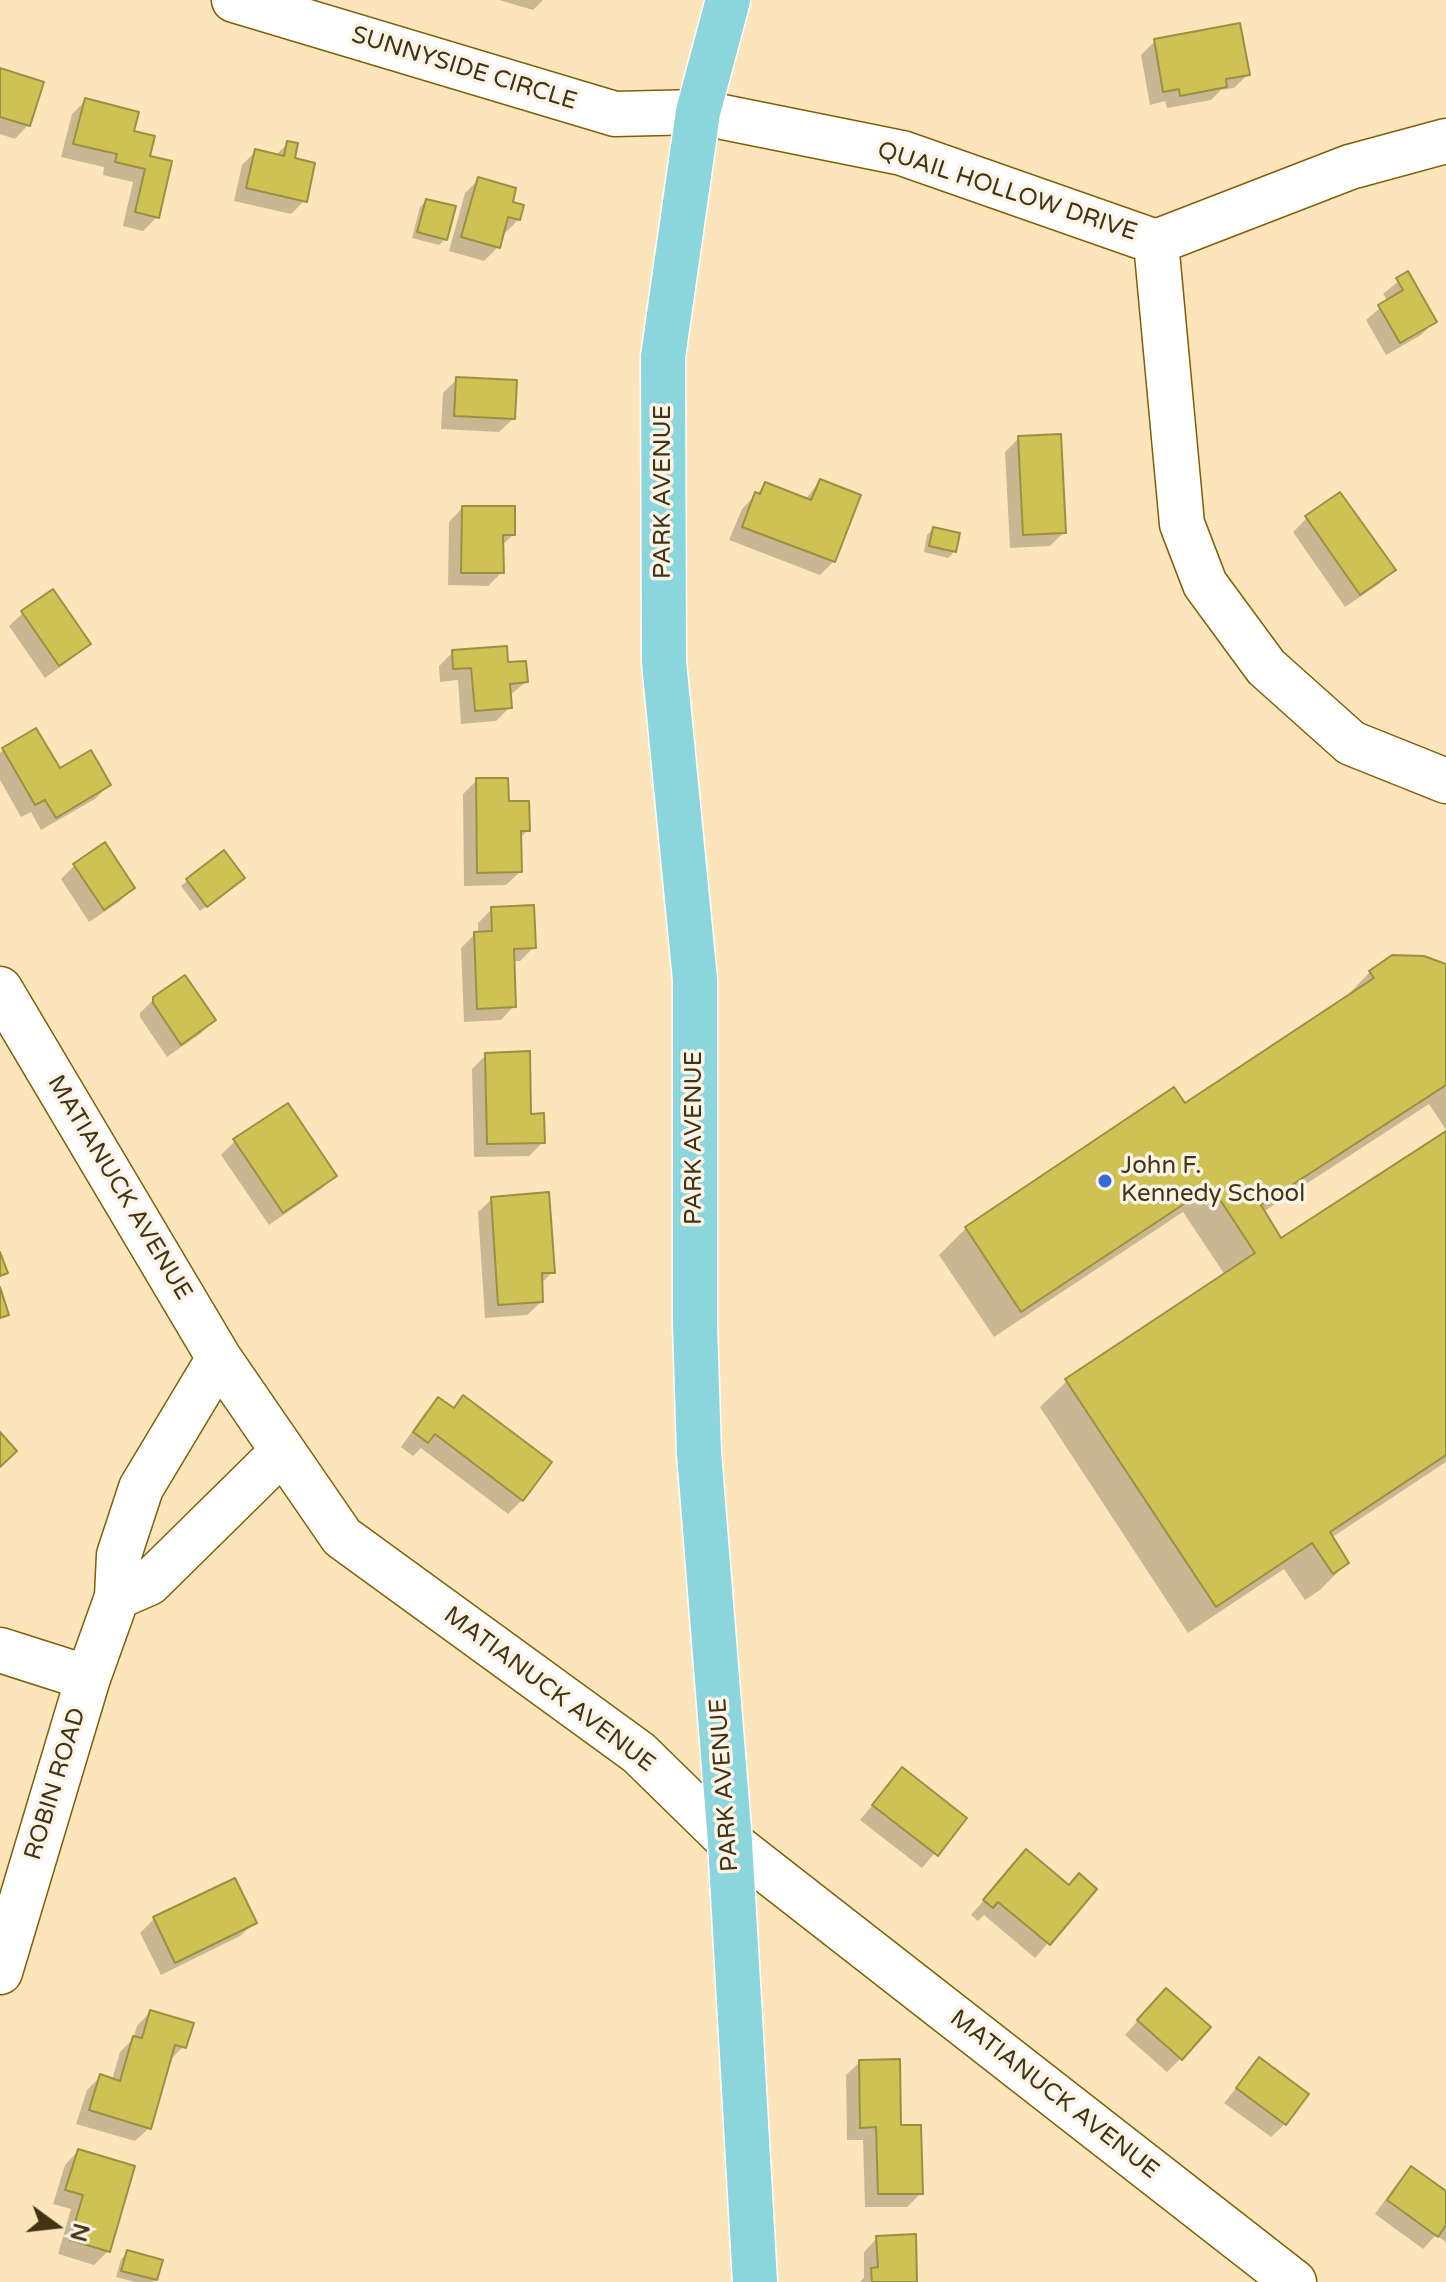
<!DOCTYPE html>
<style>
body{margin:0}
#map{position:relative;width:1446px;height:2282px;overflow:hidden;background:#fce5ba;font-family:"Varela Round",sans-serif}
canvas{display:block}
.north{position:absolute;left:16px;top:2186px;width:80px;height:80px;-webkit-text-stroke:6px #fbf4e6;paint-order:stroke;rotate:105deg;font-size:22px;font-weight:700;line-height:32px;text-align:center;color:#423314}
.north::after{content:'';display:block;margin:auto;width:28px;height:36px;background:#423314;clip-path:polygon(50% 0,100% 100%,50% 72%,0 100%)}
</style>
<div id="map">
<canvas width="1446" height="2282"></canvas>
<div class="north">N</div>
</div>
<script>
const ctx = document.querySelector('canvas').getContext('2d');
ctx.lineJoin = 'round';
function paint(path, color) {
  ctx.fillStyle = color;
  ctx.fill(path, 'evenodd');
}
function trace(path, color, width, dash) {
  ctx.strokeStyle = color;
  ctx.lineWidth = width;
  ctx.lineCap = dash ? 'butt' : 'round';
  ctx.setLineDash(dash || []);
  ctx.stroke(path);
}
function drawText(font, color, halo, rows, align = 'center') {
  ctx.font = font + ' "Varela Round",sans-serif';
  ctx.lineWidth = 7;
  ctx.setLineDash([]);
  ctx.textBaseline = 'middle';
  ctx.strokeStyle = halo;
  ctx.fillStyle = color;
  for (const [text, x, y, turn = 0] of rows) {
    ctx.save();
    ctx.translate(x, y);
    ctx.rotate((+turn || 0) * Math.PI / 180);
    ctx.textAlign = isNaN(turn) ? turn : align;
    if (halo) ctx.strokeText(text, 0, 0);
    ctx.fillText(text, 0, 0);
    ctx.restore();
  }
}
const shadow = new Path2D(`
 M 499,0 L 543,0 L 533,10 Z
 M 1155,41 L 1248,74 L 1234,88 L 1221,90 L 1211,100 L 1167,108 L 1165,101 L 1150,105 L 1141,55 Z
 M 0,70 L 28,125 L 15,139 L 0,134 Z
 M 85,101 L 132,133 L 148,158 L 157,217 L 143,231 L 123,226 L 133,182 L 103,175 L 104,167 L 61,157 L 72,114 Z
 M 288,143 L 305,200 L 291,214 L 234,201 L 242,165 L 256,151 L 275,156 Z
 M 479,179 L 510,203 L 519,219 L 505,233 L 502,232 L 498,247 L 484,261 L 449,251 L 465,193 Z
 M 426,201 L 445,239 L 439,245 L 412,238 L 420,207 Z
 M 1407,274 L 1434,322 L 1421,335 L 1386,355 L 1366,320 L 1388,301 L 1383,294 Z
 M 457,379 L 513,419 L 499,432 L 441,429 L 443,393 Z
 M 1019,438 L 1064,532 L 1050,546 L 1010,548 L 1005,452 Z
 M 820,481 L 834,561 L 820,575 L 729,540 L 742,509 L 766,484 L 805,500 Z
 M 462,508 L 513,535 L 501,546 L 502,572 L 488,586 L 448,585 L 449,522 Z
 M 1307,518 L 1393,570 L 1379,584 L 1345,607 L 1293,532 Z
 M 933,529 L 955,551 L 948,558 L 924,552 L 927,535 Z
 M 23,613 L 88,644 L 74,657 L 45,678 L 9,626 Z
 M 453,652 L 506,664 L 526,682 L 509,696 L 510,707 L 496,721 L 461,724 L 458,680 L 440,682 L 439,666 Z
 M 4,749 L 59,771 L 109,785 L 95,799 L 41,830 L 31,812 L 21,817 L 0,780 L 0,753 Z
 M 477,780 L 507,803 L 528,830 L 519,839 L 520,872 L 506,885 L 464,886 L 463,794 Z
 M 75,865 L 133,888 L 119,902 L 89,922 L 61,879 Z
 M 188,880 L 236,884 L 200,911 L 181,886 Z
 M 492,909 L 534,947 L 520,961 L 513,961 L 514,1006 L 501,1020 L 464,1022 L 461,948 L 475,934 L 478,934 L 478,923 Z
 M 1446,966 L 1446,1130 L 1429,1104 L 1263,1212 L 1281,1240 L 1446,1134 L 1446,1462 L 1331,1538 L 1347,1563 L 1320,1590 L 1305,1600 L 1284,1569 L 1188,1633 L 1040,1407 L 1067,1381 L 1225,1275 L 1183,1212 L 994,1337 L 939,1255 L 966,1228 L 1184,1106 L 1344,999 L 1370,972 Z
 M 155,998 L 214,1020 L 200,1034 L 167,1057 L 140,1017 L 140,1013 Z
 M 486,1055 L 529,1116 L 543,1142 L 529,1156 L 474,1157 L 472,1069 Z
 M 235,1141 L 335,1176 L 321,1189 L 269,1225 L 221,1155 Z
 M 492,1199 L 553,1272 L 540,1284 L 541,1302 L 527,1315 L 485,1318 L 478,1212 Z
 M 464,1398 L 522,1500 L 508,1514 L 421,1448 L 413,1456 L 401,1447 L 425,1413 L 439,1399 L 452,1409 Z
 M 902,1770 L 964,1818 L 922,1868 L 860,1820 Z
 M 1026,1851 L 1068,1887 L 1095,1889 L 1035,1958 L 984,1915 L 978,1921 L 971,1915 Z
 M 154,1919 L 254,1923 L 240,1936 L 161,1975 L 140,1933 Z
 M 1153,2004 L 1181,2058 L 1167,2072 L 1125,2035 Z
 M 150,2012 L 184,2046 L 170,2060 L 149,2128 L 135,2141 L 76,2124 L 87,2090 L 100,2077 L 112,2080 L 120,2052 L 133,2039 L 137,2026 Z
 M 1259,2060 L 1285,2124 L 1271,2137 L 1224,2103 Z
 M 860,2062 L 921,2193 L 907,2207 L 865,2207 L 863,2140 L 847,2140 L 846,2075 Z
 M 78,2151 L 108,2251 L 94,2265 L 58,2254 L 71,2209 L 53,2204 L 65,2165 Z
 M 1412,2169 L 1446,2193 L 1446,2242 L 1436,2235 L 1423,2249 L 1375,2214 L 1398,2182 Z
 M 877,2238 L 915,2282 L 860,2282 L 864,2278 L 864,2252 Z
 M 128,2252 L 156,2279 L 153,2282 L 135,2282 L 116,2277 L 121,2259 Z`);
const building = new Path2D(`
 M 1240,23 L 1250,75 L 1226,79 L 1227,87 L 1180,96 L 1179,89 L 1163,92 L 1154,39 Z
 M 0,68 L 44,82 L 30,126 L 0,117 Z
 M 85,98 L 139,112 L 134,131 L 155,136 L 150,156 L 172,161 L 159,218 L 135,212 L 145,169 L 115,162 L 117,154 L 73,144 Z
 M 287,141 L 298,143 L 295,158 L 315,163 L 307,202 L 246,188 L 255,149 L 284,156 Z
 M 478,177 L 516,188 L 513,202 L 524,205 L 520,220 L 508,217 L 500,248 L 461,237 Z
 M 426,199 L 456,206 L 447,240 L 417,232 Z
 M 1408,271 L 1437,322 L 1400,343 L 1378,305 L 1403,290 L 1396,278 Z
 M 456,377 L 517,380 L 515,419 L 454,416 Z
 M 1061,434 L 1066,533 L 1023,535 L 1018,436 Z
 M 820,479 L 861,495 L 835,562 L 742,527 L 755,492 L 760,494 L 765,482 L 811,500 Z
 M 1340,492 L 1396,570 L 1360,595 L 1305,516 Z
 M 462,506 L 515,506 L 515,535 L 503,535 L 504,573 L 461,573 Z
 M 933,527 L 960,533 L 956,552 L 929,546 Z
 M 53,589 L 91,644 L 59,666 L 21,611 Z
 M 507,646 L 508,662 L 526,661 L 528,682 L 510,684 L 512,708 L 475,711 L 471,668 L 453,669 L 452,650 Z
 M 36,728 L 60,768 L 91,750 L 111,785 L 56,818 L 45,800 L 35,805 L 2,748 Z
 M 476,778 L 508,778 L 509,801 L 529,801 L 530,831 L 521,831 L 522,872 L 477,873 Z
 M 105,842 L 135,888 L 104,910 L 73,864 Z
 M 224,850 L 245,878 L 207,907 L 186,879 Z
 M 534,905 L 536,948 L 514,949 L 516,1007 L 477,1009 L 474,932 L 492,931 L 491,907 Z
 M 1392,955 L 1424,956 L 1446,964 L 1446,1085 L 1261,1205 L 1281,1238 L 1446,1131 L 1446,1455 L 1330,1532 L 1349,1563 L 1333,1574 L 1312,1543 L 1216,1607 L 1065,1379 L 1255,1253 L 1211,1186 L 1021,1312 L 965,1227 L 1174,1087 L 1185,1103 L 1374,978 L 1369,971 Z
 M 185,975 L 216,1020 L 181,1045 L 153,1003 L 153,997 Z
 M 530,1051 L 531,1114 L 544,1113 L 545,1143 L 487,1144 L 485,1053 Z
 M 288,1103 L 337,1176 L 283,1213 L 233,1139 Z
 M 549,1192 L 555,1273 L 542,1273 L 543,1302 L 498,1305 L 491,1197 Z
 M 0,1252 L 8,1273 L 0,1276 Z
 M 0,1287 L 9,1315 L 0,1318 Z
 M 463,1395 L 552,1462 L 523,1501 L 435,1434 L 428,1443 L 413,1432 L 438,1397 L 454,1408 Z
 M 0,1432 L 17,1451 L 0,1467 Z
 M 902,1767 L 967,1818 L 938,1856 L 872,1805 Z
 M 1026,1849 L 1069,1885 L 1079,1873 L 1097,1889 L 1050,1945 L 998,1902 L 993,1908 L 983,1900 Z
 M 235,1878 L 257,1923 L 175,1963 L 153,1917 Z
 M 1166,1988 L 1211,2027 L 1182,2060 L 1137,2020 Z
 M 150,2010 L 194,2023 L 186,2048 L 175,2045 L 151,2129 L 89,2110 L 100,2074 L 120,2081 L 133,2036 L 142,2038 Z
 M 1259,2057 L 1309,2094 L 1286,2125 L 1236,2088 Z
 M 900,2059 L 901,2125 L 921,2125 L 923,2194 L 878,2194 L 876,2127 L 860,2128 L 859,2060 Z
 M 78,2149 L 135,2166 L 110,2252 L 70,2240 L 83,2195 L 65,2190 Z
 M 1411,2166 L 1446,2191 L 1446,2225 L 1438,2237 L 1387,2200 Z
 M 916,2234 L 917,2282 L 872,2282 L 871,2268 L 878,2267 L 876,2236 Z
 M 127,2250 L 163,2260 L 157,2280 L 121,2271 Z`);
const minor = new Path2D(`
 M 234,0 L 615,114 L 698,112 L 902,153 L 1156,242 L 1350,167 L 1446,141
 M 1156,242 L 1182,524 L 1205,584 L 1266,667 L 1351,743 L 1446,781
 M 0,989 L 219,1358 L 342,1537 L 639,1753 L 730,1842 L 1294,2282
 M 117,1597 L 149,1583 L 282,1452
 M 0,1650 L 88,1678
 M 0,1972 L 88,1678 L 117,1597 L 119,1555 L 141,1488 L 219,1358`);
const major = new Path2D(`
 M 728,0 L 698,112 L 663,357 L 664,662 L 695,980 L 695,1324 L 699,1453 L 730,1842 L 755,2282`);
const markers = [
 [1105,1181,8,"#386bda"]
];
const streetNames = [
 ["SUNNYSIDE CIRCLE",464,69,17],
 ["QUAIL HOLLOW DRIVE",1007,192,18],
 ["PARK AVENUE",664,492,-90],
 ["PARK AVENUE",695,1138,-90],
 ["MATIANUCK AVENUE",119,1188,59],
 ["MATIANUCK AVENUE",549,1690,37],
 ["ROBIN ROAD",56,1784,-73],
 ["PARK AVENUE",725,1785,-94],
 ["MATIANUCK AVENUE",1054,2095,38]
];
const poiNames = [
 ["John F.",1121,1167],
 ["Kennedy School",1121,1195]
];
paint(shadow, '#0003');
paint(building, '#cec254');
trace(building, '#999141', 2);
trace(minor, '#815f06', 47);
trace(major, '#fff', 47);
trace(minor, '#fff', 44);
trace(major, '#8bd6dc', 44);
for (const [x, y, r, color] of markers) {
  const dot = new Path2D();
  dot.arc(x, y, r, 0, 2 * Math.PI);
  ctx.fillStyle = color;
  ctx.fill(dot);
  trace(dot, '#fbf4e6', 3);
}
drawText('24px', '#423314', '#fbf4e6', streetNames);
drawText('24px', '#423314', '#fbf4e6', poiNames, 'left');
</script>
